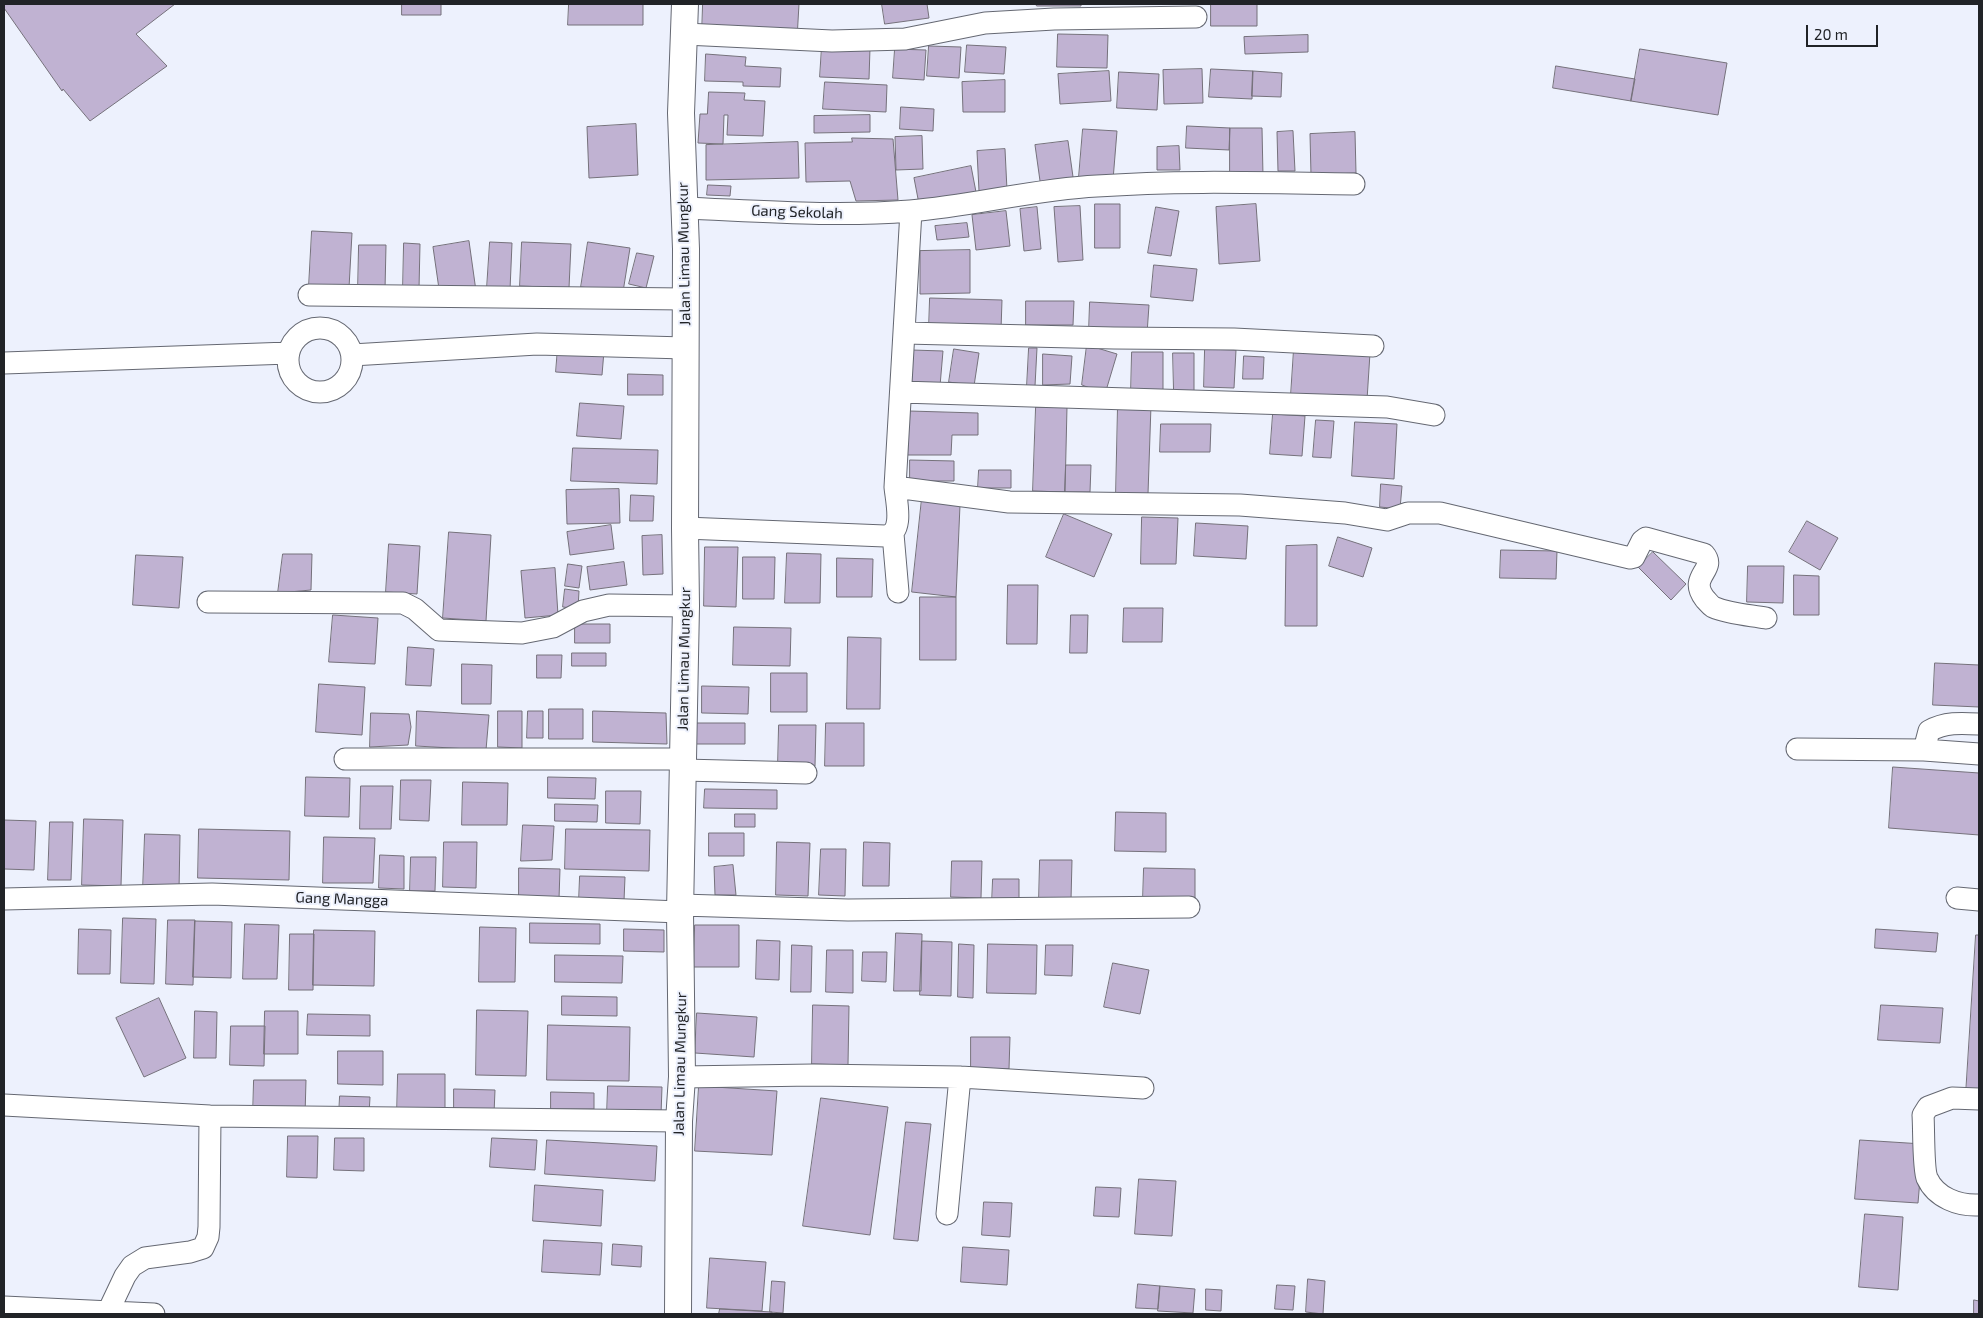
<!DOCTYPE html>
<style>
body{margin:0}
#map{position:relative;width:1983px;height:1318px;overflow:hidden;background:#edf1fd;font-family:"Exo 2",sans-serif}
canvas{display:block}
.frame{position:absolute;inset:0;border:5px solid #212327;pointer-events:none}
.scale{position:absolute;left:1806px;top:25px;width:72px;height:22px;box-sizing:border-box;border:2px solid #212327;border-top:0;padding-left:6px;font-size:15px;line-height:18px;white-space:nowrap;color:#212327;-webkit-text-stroke:4px #edf1fd;paint-order:stroke}
</style>
<div id="map">
<canvas width="1983" height="1318"></canvas>
<div class="frame"></div>
<div class="scale">20 m</div>
</div>
<script>
const ctx = document.querySelector('canvas').getContext('2d');
ctx.lineJoin = 'round';
function paint(path, color) {
  ctx.fillStyle = color;
  ctx.fill(path, 'evenodd');
}
function trace(path, color, width, dash) {
  ctx.strokeStyle = color;
  ctx.lineWidth = width;
  ctx.lineCap = dash ? 'butt' : 'round';
  ctx.setLineDash(dash || []);
  ctx.stroke(path);
}
function drawText(font, color, halo, rows, align = 'center') {
  ctx.font = font + ' "Exo 2",sans-serif';
  ctx.lineWidth = 4;
  ctx.setLineDash([]);
  ctx.textBaseline = 'middle';
  ctx.strokeStyle = halo;
  ctx.fillStyle = color;
  for (const [text, x, y, turn = 0] of rows) {
    ctx.save();
    ctx.translate(x, y);
    ctx.rotate((+turn || 0) * Math.PI / 180);
    ctx.textAlign = isNaN(turn) ? turn : align;
    if (halo) ctx.strokeText(text, 0, 0);
    ctx.fillText(text, 0, 0);
    ctx.restore();
  }
}
const building = new Path2D(`
 M 4,4 L 175,4 L 136,34 L 167,66 L 90,121 L 63,89 L 62,91 L 4,8 Z
 M 402,4 L 441,4 L 441,15 L 402,15 Z
 M 569,4 L 643,4 L 643,25 L 568,25 Z
 M 703,4 L 799,4 L 797,39 L 702,34 Z
 M 882,4 L 927,4 L 929,18 L 885,24 Z
 M 1036,4 L 1081,4 L 1081,6 L 1037,6 Z
 M 1211,4 L 1257,4 L 1257,26 L 1211,26 Z
 M 1058,34 L 1108,35 L 1107,68 L 1057,67 Z
 M 1308,35 L 1308,52 L 1245,54 L 1244,37 Z
 M 967,45 L 1006,47 L 1004,74 L 965,72 Z
 M 822,46 L 870,48 L 869,79 L 820,77 Z
 M 929,46 L 961,47 L 959,78 L 927,76 Z
 M 895,49 L 926,50 L 924,80 L 893,78 Z
 M 1640,49 L 1727,63 L 1718,115 L 1631,101 Z
 M 706,54 L 746,57 L 745,66 L 781,68 L 780,87 L 743,86 L 743,82 L 705,81 Z
 M 1556,66 L 1635,79 L 1631,101 L 1553,88 Z
 M 1202,69 L 1203,103 L 1164,104 L 1163,70 Z
 M 1211,69 L 1253,71 L 1252,99 L 1209,97 Z
 M 1109,71 L 1111,101 L 1060,104 L 1058,74 Z
 M 1253,71 L 1282,73 L 1281,97 L 1252,96 Z
 M 1119,72 L 1159,74 L 1157,110 L 1117,108 Z
 M 1005,80 L 1005,112 L 963,112 L 962,82 Z
 M 825,82 L 887,85 L 886,112 L 823,109 Z
 M 709,92 L 745,93 L 744,100 L 765,101 L 763,136 L 727,135 L 728,115 L 724,115 L 723,144 L 698,143 L 700,114 L 707,114 Z
 M 901,107 L 934,109 L 933,131 L 900,129 Z
 M 870,115 L 870,132 L 814,133 L 814,116 Z
 M 636,124 L 638,175 L 589,178 L 587,127 Z
 M 1187,126 L 1230,128 L 1229,150 L 1186,148 Z
 M 1230,128 L 1262,128 L 1263,176 L 1230,176 Z
 M 1083,129 L 1117,131 L 1113,180 L 1079,177 Z
 M 1293,131 L 1295,171 L 1278,171 L 1277,132 Z
 M 1355,132 L 1356,173 L 1311,175 L 1310,134 Z
 M 922,136 L 923,169 L 896,170 L 895,137 Z
 M 852,138 L 893,139 L 898,200 L 856,201 L 850,181 L 806,182 L 805,143 L 852,142 Z
 M 1068,141 L 1074,184 L 1041,188 L 1035,145 Z
 M 798,142 L 799,178 L 706,180 L 706,145 Z
 M 1179,146 L 1180,170 L 1157,170 L 1157,147 Z
 M 1005,149 L 1007,190 L 979,191 L 977,151 Z
 M 971,166 L 976,192 L 919,204 L 914,178 Z
 M 708,185 L 731,186 L 730,196 L 707,195 Z
 M 1095,204 L 1120,204 L 1120,248 L 1095,248 Z
 M 1256,204 L 1260,261 L 1219,264 L 1216,207 Z
 M 1080,206 L 1083,260 L 1058,262 L 1054,207 Z
 M 1037,207 L 1041,249 L 1024,251 L 1020,209 Z
 M 1156,207 L 1179,211 L 1171,256 L 1148,253 Z
 M 1006,211 L 1010,246 L 976,250 L 972,215 Z
 M 967,223 L 969,237 L 937,240 L 935,226 Z
 M 312,231 L 352,233 L 349,288 L 309,286 Z
 M 469,241 L 476,291 L 440,296 L 433,247 Z
 M 490,242 L 512,243 L 510,290 L 487,288 Z
 M 522,242 L 571,244 L 569,288 L 520,286 Z
 M 588,242 L 630,248 L 623,292 L 581,287 Z
 M 404,243 L 420,244 L 419,289 L 403,288 Z
 M 359,245 L 386,245 L 385,290 L 358,290 Z
 M 970,250 L 970,293 L 920,294 L 920,251 Z
 M 637,253 L 654,256 L 646,288 L 629,284 Z
 M 1154,265 L 1197,269 L 1193,301 L 1151,297 Z
 M 930,298 L 1002,300 L 1001,330 L 929,328 Z
 M 1026,301 L 1074,301 L 1073,325 L 1026,325 Z
 M 1090,302 L 1149,305 L 1147,334 L 1089,331 Z
 M 1087,345 L 1117,354 L 1105,394 L 1082,385 Z
 M 558,347 L 604,351 L 602,375 L 556,372 Z
 M 1029,348 L 1037,348 L 1035,386 L 1027,386 Z
 M 954,349 L 979,353 L 974,386 L 949,382 Z
 M 1205,349 L 1236,350 L 1234,388 L 1204,387 Z
 M 1294,349 L 1370,353 L 1367,400 L 1291,395 Z
 M 912,350 L 943,351 L 940,386 L 909,384 Z
 M 1132,352 L 1163,352 L 1163,392 L 1131,392 Z
 M 1173,353 L 1194,353 L 1194,396 L 1174,393 Z
 M 1043,354 L 1072,356 L 1070,384 L 1043,385 Z
 M 1244,356 L 1264,357 L 1263,379 L 1243,379 Z
 M 628,374 L 663,375 L 663,395 L 628,395 Z
 M 580,403 L 624,406 L 621,439 L 577,436 Z
 M 1118,404 L 1151,405 L 1148,494 L 1116,494 Z
 M 1036,407 L 1067,407 L 1065,492 L 1033,491 Z
 M 909,411 L 978,413 L 978,435 L 952,435 L 951,455 L 908,455 Z
 M 1273,414 L 1305,416 L 1302,456 L 1270,454 Z
 M 1316,420 L 1334,421 L 1331,458 L 1313,457 Z
 M 1355,422 L 1397,424 L 1394,479 L 1352,476 Z
 M 1161,424 L 1211,424 L 1210,452 L 1160,452 Z
 M 573,448 L 658,450 L 657,484 L 571,481 Z
 M 910,460 L 954,461 L 954,481 L 910,481 Z
 M 1066,465 L 1091,465 L 1090,492 L 1065,492 Z
 M 979,470 L 1011,470 L 1011,488 L 978,488 Z
 M 1381,484 L 1402,486 L 1400,509 L 1380,507 Z
 M 619,489 L 620,523 L 567,524 L 566,490 Z
 M 631,495 L 654,496 L 653,521 L 630,521 Z
 M 922,498 L 960,505 L 956,597 L 912,592 Z
 M 1064,514 L 1112,534 L 1094,577 L 1046,557 Z
 M 1142,517 L 1178,518 L 1176,564 L 1141,564 Z
 M 1807,521 L 1838,538 L 1820,570 L 1789,552 Z
 M 1196,523 L 1248,526 L 1246,559 L 1194,556 Z
 M 611,525 L 614,549 L 570,555 L 567,532 Z
 M 449,532 L 491,535 L 486,621 L 443,618 Z
 M 662,535 L 663,574 L 643,575 L 642,536 Z
 M 1338,537 L 1372,548 L 1363,577 L 1329,566 Z
 M 389,544 L 420,546 L 417,594 L 386,592 Z
 M 1317,545 L 1317,626 L 1285,626 L 1286,546 Z
 M 705,547 L 738,547 L 736,607 L 704,606 Z
 M 1501,550 L 1557,551 L 1556,579 L 1500,578 Z
 M 1653,552 L 1686,584 L 1671,600 L 1638,567 Z
 M 787,553 L 821,554 L 820,603 L 785,603 Z
 M 283,554 L 312,554 L 311,590 L 278,593 Z
 M 136,555 L 183,557 L 179,608 L 133,605 Z
 M 743,557 L 775,557 L 774,599 L 743,599 Z
 M 837,558 L 873,559 L 872,597 L 837,597 Z
 M 624,562 L 627,585 L 590,590 L 587,567 Z
 M 568,564 L 582,566 L 579,588 L 565,586 Z
 M 1748,566 L 1784,566 L 1783,603 L 1747,602 Z
 M 555,568 L 558,615 L 525,618 L 521,571 Z
 M 1794,575 L 1819,576 L 1819,615 L 1794,615 Z
 M 1008,585 L 1038,585 L 1037,644 L 1007,644 Z
 M 565,589 L 579,591 L 578,609 L 563,607 Z
 M 920,597 L 956,597 L 956,660 L 920,660 Z
 M 1124,608 L 1163,608 L 1162,642 L 1123,642 Z
 M 333,615 L 378,618 L 375,664 L 329,662 Z
 M 1071,615 L 1088,615 L 1087,653 L 1070,653 Z
 M 575,624 L 610,624 L 610,643 L 575,643 Z
 M 734,627 L 791,628 L 790,666 L 733,665 Z
 M 848,637 L 881,638 L 880,709 L 847,709 Z
 M 408,647 L 434,649 L 431,686 L 406,685 Z
 M 572,653 L 606,653 L 606,666 L 572,666 Z
 M 537,655 L 562,655 L 561,678 L 537,678 Z
 M 1935,663 L 1979,665 L 1979,707 L 1933,705 Z
 M 462,664 L 492,665 L 491,704 L 462,704 Z
 M 771,673 L 807,673 L 807,712 L 771,712 Z
 M 319,684 L 365,687 L 362,735 L 316,732 Z
 M 702,686 L 749,687 L 748,714 L 702,713 Z
 M 549,709 L 583,709 L 583,739 L 549,739 Z
 M 417,711 L 489,715 L 486,750 L 416,746 Z
 M 498,711 L 522,711 L 522,748 L 498,747 Z
 M 528,711 L 543,711 L 543,738 L 527,738 Z
 M 593,711 L 666,713 L 667,744 L 593,742 Z
 M 371,713 L 409,714 L 411,727 L 408,745 L 370,747 Z
 M 691,723 L 745,723 L 745,744 L 691,744 Z
 M 826,723 L 864,723 L 864,766 L 825,766 Z
 M 779,725 L 816,725 L 815,766 L 778,765 Z
 M 1893,767 L 1979,773 L 1979,835 L 1889,828 Z
 M 306,777 L 350,778 L 349,817 L 305,816 Z
 M 548,777 L 596,778 L 595,799 L 548,798 Z
 M 401,780 L 431,780 L 429,821 L 400,820 Z
 M 463,782 L 508,783 L 507,825 L 462,825 Z
 M 361,786 L 393,786 L 391,829 L 360,829 Z
 M 705,789 L 777,790 L 777,809 L 704,808 Z
 M 606,791 L 641,791 L 640,824 L 606,823 Z
 M 555,804 L 598,805 L 597,822 L 555,821 Z
 M 1116,812 L 1166,813 L 1166,852 L 1115,851 Z
 M 735,814 L 755,814 L 755,827 L 735,827 Z
 M 84,819 L 123,820 L 121,886 L 82,885 Z
 M 4,820 L 36,821 L 34,870 L 4,869 Z
 M 50,822 L 73,822 L 71,880 L 48,880 Z
 M 523,825 L 554,826 L 552,860 L 521,861 Z
 M 199,829 L 290,831 L 289,880 L 198,878 Z
 M 566,829 L 650,830 L 649,871 L 565,869 Z
 M 709,833 L 744,833 L 744,856 L 709,856 Z
 M 145,834 L 180,835 L 179,891 L 143,890 Z
 M 324,837 L 375,838 L 373,883 L 323,883 Z
 M 444,842 L 477,842 L 476,888 L 443,887 Z
 M 777,842 L 810,843 L 808,896 L 776,895 Z
 M 864,842 L 890,843 L 889,886 L 863,886 Z
 M 821,849 L 846,849 L 845,896 L 819,895 Z
 M 380,855 L 404,856 L 404,889 L 379,888 Z
 M 411,857 L 436,857 L 435,891 L 410,891 Z
 M 1040,860 L 1072,860 L 1071,900 L 1039,900 Z
 M 952,861 L 982,861 L 981,898 L 951,897 Z
 M 733,865 L 736,895 L 715,895 L 714,867 Z
 M 519,868 L 560,869 L 559,899 L 519,898 Z
 M 1144,868 L 1195,869 L 1195,899 L 1143,899 Z
 M 580,876 L 625,877 L 624,901 L 579,901 Z
 M 993,879 L 1019,879 L 1019,903 L 992,903 Z
 M 123,918 L 156,919 L 154,984 L 121,983 Z
 M 168,920 L 195,920 L 193,985 L 166,984 Z
 M 195,921 L 232,922 L 231,978 L 193,977 Z
 M 530,923 L 600,924 L 600,944 L 530,943 Z
 M 245,924 L 279,925 L 277,979 L 243,979 Z
 M 695,925 L 739,925 L 739,967 L 694,967 Z
 M 480,927 L 516,928 L 515,982 L 479,982 Z
 M 79,929 L 111,930 L 110,974 L 78,974 Z
 M 624,929 L 664,930 L 664,952 L 624,951 Z
 M 1876,929 L 1938,933 L 1936,952 L 1875,948 Z
 M 314,930 L 375,931 L 374,986 L 313,985 Z
 M 896,933 L 922,934 L 921,991 L 894,991 Z
 M 290,934 L 314,934 L 313,990 L 289,990 Z
 M 1976,935 L 1979,935 L 1979,1095 L 1966,1094 Z
 M 757,940 L 780,941 L 779,980 L 756,979 Z
 M 922,941 L 952,942 L 951,996 L 920,995 Z
 M 959,944 L 974,945 L 973,998 L 958,997 Z
 M 988,944 L 1037,945 L 1036,994 L 987,993 Z
 M 792,945 L 812,946 L 811,992 L 791,992 Z
 M 1046,945 L 1073,945 L 1072,976 L 1045,975 Z
 M 827,950 L 853,950 L 853,993 L 826,992 Z
 M 863,952 L 887,952 L 886,982 L 862,981 Z
 M 555,955 L 623,956 L 622,983 L 555,982 Z
 M 1113,963 L 1149,970 L 1140,1014 L 1104,1007 Z
 M 562,996 L 617,997 L 617,1016 L 562,1015 Z
 M 159,998 L 186,1058 L 144,1077 L 116,1018 Z
 M 813,1005 L 849,1006 L 848,1065 L 812,1064 Z
 M 1881,1005 L 1943,1008 L 1940,1043 L 1878,1040 Z
 M 477,1010 L 528,1011 L 526,1076 L 476,1075 Z
 M 195,1011 L 217,1012 L 216,1058 L 194,1058 Z
 M 265,1011 L 298,1011 L 298,1054 L 264,1054 Z
 M 697,1013 L 757,1017 L 754,1057 L 695,1053 Z
 M 308,1014 L 370,1015 L 370,1036 L 307,1035 Z
 M 548,1025 L 630,1027 L 629,1081 L 547,1080 Z
 M 231,1026 L 265,1026 L 264,1066 L 230,1065 Z
 M 971,1037 L 1010,1037 L 1009,1069 L 971,1068 Z
 M 338,1051 L 383,1051 L 383,1085 L 338,1084 Z
 M 398,1074 L 445,1074 L 445,1114 L 397,1114 Z
 M 254,1080 L 306,1080 L 305,1116 L 253,1115 Z
 M 608,1086 L 662,1087 L 661,1115 L 607,1114 Z
 M 699,1086 L 777,1091 L 772,1155 L 695,1151 Z
 M 454,1089 L 495,1090 L 494,1114 L 454,1113 Z
 M 551,1092 L 594,1093 L 594,1109 L 551,1109 Z
 M 340,1096 L 370,1097 L 369,1115 L 339,1115 Z
 M 821,1098 L 888,1107 L 870,1235 L 803,1226 Z
 M 906,1122 L 931,1124 L 918,1241 L 894,1239 Z
 M 288,1136 L 318,1136 L 317,1178 L 287,1177 Z
 M 335,1138 L 364,1138 L 364,1171 L 334,1170 Z
 M 492,1138 L 537,1140 L 535,1170 L 490,1167 Z
 M 547,1140 L 657,1146 L 655,1181 L 545,1174 Z
 M 1860,1140 L 1923,1144 L 1918,1203 L 1855,1199 Z
 M 1139,1179 L 1176,1181 L 1172,1236 L 1135,1234 Z
 M 535,1185 L 603,1190 L 601,1226 L 533,1221 Z
 M 1096,1187 L 1121,1188 L 1119,1217 L 1094,1216 Z
 M 984,1202 L 1012,1203 L 1010,1237 L 982,1235 Z
 M 1865,1214 L 1903,1217 L 1898,1290 L 1859,1287 Z
 M 544,1240 L 602,1243 L 600,1275 L 542,1272 Z
 M 613,1244 L 642,1246 L 641,1267 L 612,1265 Z
 M 963,1247 L 1009,1250 L 1007,1285 L 961,1282 Z
 M 710,1258 L 766,1262 L 762,1311 L 707,1308 Z
 M 1308,1279 L 1325,1281 L 1323,1314 L 1306,1312 Z
 M 772,1281 L 785,1282 L 783,1313 L 770,1312 Z
 M 1138,1284 L 1160,1286 L 1158,1309 L 1136,1308 Z
 M 1277,1285 L 1295,1286 L 1293,1310 L 1275,1309 Z
 M 1160,1286 L 1195,1289 L 1193,1313 L 1158,1311 Z
 M 1206,1289 L 1222,1290 L 1221,1311 L 1206,1310 Z
 M 1974,1300 L 1979,1301 L 1979,1314 L 1974,1314 Z
 M 720,1309 L 772,1312 L 772,1314 L 719,1314 Z`);
const minor = new Path2D(`
 M 685,34 L 832,41 L 905,39 L 985,23 L 1054,19 L 1196,17
 M 683,208 C 759,211 835,217 910,211 C 973,206 1034,189 1097,186 C 1183,180 1269,183 1354,184
 M 309,295 L 685,299
 M288 360a32 32 0 1 1 64 0a32 32 0 1 1-64 0Z
 M 905,333 L 1114,338 L 1234,339 L 1373,346
 M 352,355 L 537,344 L 685,348
 M 4,363 L 289,353
 M 901,392 L 1387,407 L 1434,415
 M 895,487 L 1009,502 L 1240,505 L 1345,513 L 1387,520 L 1408,513 L 1440,513 L 1630,558 L 1634,557 L 1642,541 L 1646,538 L 1704,554 C 1718,570 1687,576 1705,599 C 1708,602 1710,605 1713,607 C 1729,614 1749,615 1766,618
 M 685,528 L 885,536 C 905,534 896,500 895,487 L 911,211
 M 893,534 L 898,592
 M 208,602 L 403,603 L 415,609 L 439,630 L 522,633 L 553,627 L 583,611 L 609,605 L 686,606
 M 1797,749 L 1924,750 L 1979,754
 M 1924,750 L 1929,731 C 1945,722 1961,723 1979,724
 M 345,759 L 682,759
 M 683,770 L 806,773
 M 1957,898 L 1979,900
 M 4,899 L 212,894 L 680,912
 M 681,905 L 848,910 L 1189,907
 M 682,1077 L 813,1075 L 960,1077 L 1143,1088
 M 1979,1099 L 1952,1098 L 1928,1107 L 1923,1115 C 1924,1128 1923,1168 1927,1178 C 1936,1198 1959,1206 1979,1205
 M 4,1105 L 210,1116 L 679,1121
 M 947,1214 L 960,1077
 M 4,1307 L 154,1314
 M 107,1314 L 125,1276 L 132,1266 L 145,1258 L 190,1252 L 203,1248 L 208,1237 L 209,1227 L 210,1116`);
const tertiary = new Path2D(`
 M 678,1314 L 679,1121 L 682,1077 L 680,912 L 686,606 L 685,528 L 686,249 L 681,113 L 685,4`);
const streetNames = [
 ["Gang Sekolah",797,212,2],
 ["Jalan Limau Mungkur",684,254,-91],
 ["Jalan Limau Mungkur",684,659,-89],
 ["Gang Mangga",342,899,2],
 ["Jalan Limau Mungkur",680,1064,-89]
];
paint(building, '#c0b2d2');
trace(building, '#75717b', 1);
trace(minor, '#656872', 23);
trace(tertiary, '#656872', 28);
trace(minor, '#fff', 21);
trace(tertiary, '#fff', 26);
drawText('15px', '#212327', '#edf1fd', streetNames);
</script>
